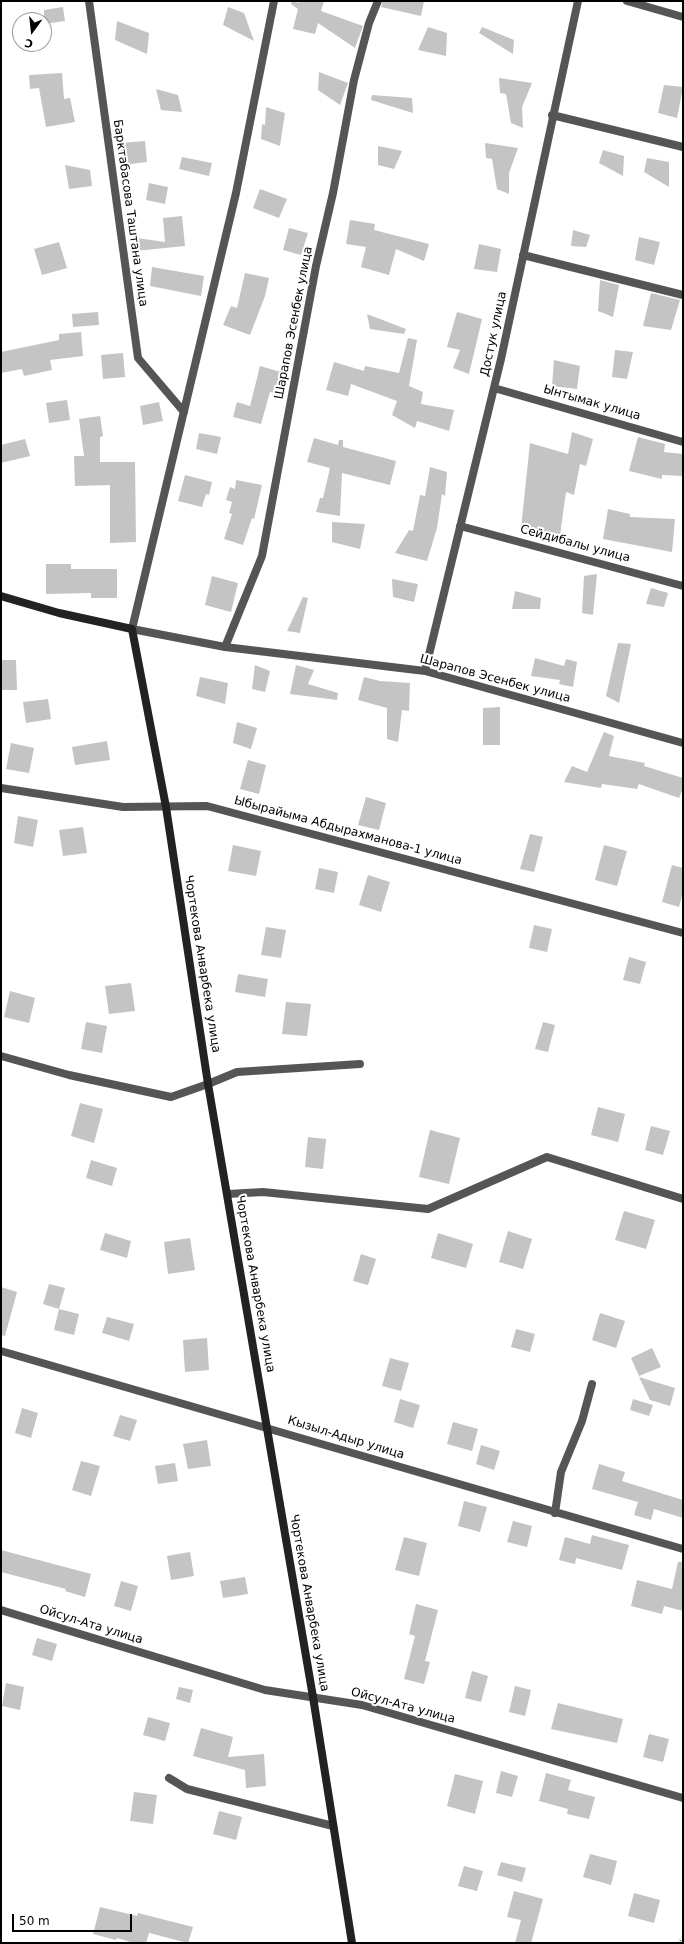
<!DOCTYPE html>
<meta charset="utf-8">
<style>
body{margin:0}
#map{position:relative;width:684px;height:1944px;overflow:hidden;background:#fff;font-family:"DejaVu Sans",sans-serif}
canvas{display:block}
.frame{position:absolute;inset:0;border:2px solid #000;pointer-events:none}
.north{position:absolute;left:12px;top:12px;width:40px;height:40px;box-sizing:border-box;background:#fff;border:1px solid #999;border-radius:50%;rotate:195deg;font-size:11px;font-weight:700;line-height:16px;text-align:center;color:#000}
.north::after{content:'';display:block;margin:auto;width:14px;height:18px;background:#000;clip-path:polygon(50% 0,100% 100%,50% 72%,0 100%)}
.scale{position:absolute;left:12px;top:1914px;width:120px;height:18px;box-sizing:border-box;border:2px solid #000;border-top:0;padding-left:5px;font-size:12px;line-height:14px;white-space:nowrap;color:#000;-webkit-text-stroke:3px #fff;paint-order:stroke}
</style>
<div id="map">
<canvas width="684" height="1944"></canvas>
<div class="frame"></div>
<div class="north">С</div>
<div class="scale">50 m</div>
</div>
<script>
const ctx = document.querySelector('canvas').getContext('2d');
ctx.lineJoin = 'round';
function paint(path, color) {
  ctx.fillStyle = color;
  ctx.fill(path, 'evenodd');
}
function trace(path, color, width, dash) {
  ctx.strokeStyle = color;
  ctx.lineWidth = width;
  ctx.lineCap = dash ? 'butt' : 'round';
  ctx.setLineDash(dash || []);
  ctx.stroke(path);
}
function drawText(font, color, halo, rows, align = 'center') {
  ctx.font = font + ' "DejaVu Sans",sans-serif';
  ctx.lineWidth = 4;
  ctx.setLineDash([]);
  ctx.textBaseline = 'middle';
  ctx.strokeStyle = halo;
  ctx.fillStyle = color;
  for (const [text, x, y, turn = 0] of rows) {
    ctx.save();
    ctx.translate(x, y);
    ctx.rotate((+turn || 0) * Math.PI / 180);
    ctx.textAlign = isNaN(turn) ? turn : align;
    if (halo) ctx.strokeText(text, 0, 0);
    ctx.fillText(text, 0, 0);
    ctx.restore();
  }
}
const building = new Path2D(`
 M 292,1 L 299,3 L 300,1 L 324,1 L 321,11 L 363,26 L 355,48 L 318,23 L 315,34 L 293,29 L 298,9 L 291,4 Z
 M 383,1 L 424,1 L 421,16 L 381,7 Z
 M 63,7 L 65,21 L 44,24 L 44,10 Z
 M 228,7 L 244,13 L 254,41 L 223,25 Z
 M 117,21 L 149,33 L 147,54 L 115,40 Z
 M 428,27 L 447,33 L 446,56 L 418,50 Z
 M 482,27 L 514,40 L 513,54 L 479,33 Z
 M 319,72 L 348,83 L 340,105 L 318,90 Z
 M 62,73 L 64,99 L 70,98 L 75,122 L 46,127 L 39,88 L 30,89 L 29,75 Z
 M 499,78 L 532,83 L 522,107 L 523,128 L 511,123 L 506,94 L 500,93 Z
 M 664,85 L 683,87 L 677,118 L 658,113 Z
 M 156,89 L 178,95 L 182,112 L 161,110 Z
 M 372,95 L 412,98 L 413,113 L 371,100 Z
 M 266,107 L 285,113 L 280,146 L 261,139 L 262,124 L 265,125 Z
 M 145,141 L 147,162 L 123,165 L 120,143 Z
 M 485,143 L 518,148 L 509,173 L 509,194 L 497,189 L 492,159 L 486,158 Z
 M 378,146 L 402,151 L 394,169 L 378,165 Z
 M 603,150 L 624,156 L 623,176 L 599,163 Z
 M 182,157 L 212,163 L 209,176 L 179,169 Z
 M 647,158 L 669,162 L 669,187 L 644,172 Z
 M 65,165 L 90,170 L 92,186 L 69,189 Z
 M 149,183 L 168,187 L 165,204 L 146,200 Z
 M 260,189 L 287,199 L 279,218 L 253,208 Z
 M 182,216 L 185,246 L 135,251 L 137,238 L 165,242 L 163,218 Z
 M 350,220 L 375,224 L 374,230 L 429,244 L 424,261 L 396,249 L 389,275 L 361,267 L 366,247 L 346,244 Z
 M 289,228 L 308,233 L 301,255 L 283,250 Z
 M 573,230 L 590,235 L 586,247 L 571,246 Z
 M 639,237 L 660,242 L 654,265 L 635,260 Z
 M 59,242 L 67,268 L 42,275 L 34,249 Z
 M 479,244 L 501,249 L 497,272 L 474,269 Z
 M 152,267 L 204,276 L 201,296 L 150,286 Z
 M 245,273 L 269,278 L 265,296 L 250,335 L 223,325 L 231,306 L 237,308 Z
 M 600,280 L 619,285 L 613,317 L 598,311 Z
 M 651,293 L 680,300 L 671,330 L 643,326 Z
 M 98,312 L 99,325 L 73,327 L 72,314 Z
 M 457,312 L 482,319 L 469,374 L 453,368 L 460,350 L 447,347 Z
 M 367,314 L 406,329 L 404,334 L 370,329 Z
 M 81,332 L 83,356 L 50,360 L 52,370 L 24,376 L 22,369 L 1,373 L 1,352 L 59,340 L 59,334 Z
 M 408,338 L 417,340 L 409,386 L 423,392 L 421,404 L 454,410 L 449,431 L 417,421 L 415,428 L 392,415 L 397,401 L 351,384 L 348,396 L 326,390 L 334,362 L 364,371 L 365,366 L 399,373 Z
 M 615,350 L 633,352 L 627,379 L 612,377 Z
 M 123,353 L 125,377 L 103,379 L 101,355 Z
 M 554,360 L 580,366 L 577,389 L 552,386 Z
 M 260,366 L 281,372 L 275,393 L 270,392 L 261,424 L 233,417 L 237,402 L 250,406 Z
 M 67,400 L 70,420 L 49,423 L 46,403 Z
 M 159,402 L 163,421 L 143,425 L 140,406 Z
 M 100,416 L 103,436 L 100,437 L 100,462 L 135,462 L 136,542 L 110,543 L 110,485 L 75,486 L 74,456 L 84,456 L 79,419 Z
 M 572,432 L 593,439 L 586,466 L 580,464 L 574,495 L 566,492 L 560,535 L 521,528 L 530,443 L 568,454 Z
 M 199,433 L 221,437 L 217,454 L 196,449 Z
 M 638,437 L 665,444 L 664,452 L 683,454 L 683,476 L 662,475 L 662,479 L 629,471 Z
 M 314,438 L 338,445 L 339,440 L 343,440 L 343,447 L 396,461 L 390,485 L 342,473 L 340,516 L 316,512 L 320,498 L 323,498 L 330,468 L 307,462 Z
 M 25,439 L 30,456 L 1,463 L 1,445 Z
 M 430,467 L 447,472 L 445,496 L 442,494 L 437,528 L 427,561 L 395,553 L 409,530 L 413,531 L 420,495 L 425,496 Z
 M 185,475 L 212,482 L 209,495 L 206,494 L 202,507 L 178,501 Z
 M 236,480 L 262,485 L 254,519 L 252,518 L 243,545 L 224,539 L 232,514 L 229,513 L 232,502 L 226,500 L 230,487 L 235,489 Z
 M 608,509 L 630,514 L 630,517 L 675,519 L 672,552 L 603,539 Z
 M 332,522 L 365,524 L 360,549 L 332,542 Z
 M 46,564 L 71,564 L 71,569 L 117,569 L 117,598 L 91,598 L 91,593 L 46,594 Z
 M 597,574 L 593,615 L 582,613 L 584,576 Z
 M 212,576 L 238,583 L 231,612 L 205,605 Z
 M 392,579 L 418,584 L 414,602 L 393,597 Z
 M 651,588 L 668,593 L 664,607 L 646,604 Z
 M 515,591 L 541,598 L 540,609 L 512,609 Z
 M 303,597 L 308,598 L 300,633 L 287,631 Z
 M 618,643 L 631,644 L 619,703 L 606,696 Z
 M 535,658 L 564,666 L 566,659 L 577,662 L 573,687 L 559,684 L 560,680 L 531,676 Z
 M 1,660 L 16,660 L 17,690 L 1,690 Z
 M 255,665 L 270,671 L 265,692 L 252,689 Z
 M 296,665 L 314,670 L 308,684 L 338,693 L 337,700 L 290,694 Z
 M 200,677 L 228,683 L 225,704 L 196,696 Z
 M 364,677 L 380,681 L 410,683 L 409,711 L 402,710 L 398,742 L 387,739 L 387,708 L 358,700 Z
 M 48,699 L 51,719 L 26,723 L 23,702 Z
 M 500,707 L 500,745 L 483,745 L 483,708 Z
 M 237,722 L 257,728 L 251,749 L 233,743 Z
 M 604,732 L 614,736 L 609,756 L 645,763 L 644,766 L 683,778 L 683,788 L 679,798 L 639,784 L 637,789 L 602,784 L 601,788 L 564,782 L 572,766 L 587,772 Z
 M 107,741 L 110,760 L 75,765 L 72,747 Z
 M 11,743 L 34,748 L 29,773 L 6,769 Z
 M 248,760 L 266,765 L 259,794 L 240,789 Z
 M 366,797 L 386,803 L 379,830 L 358,825 Z
 M 18,816 L 38,820 L 33,847 L 14,843 Z
 M 83,827 L 87,853 L 63,856 L 59,830 Z
 M 530,834 L 543,837 L 534,872 L 520,869 Z
 M 233,845 L 261,851 L 256,876 L 228,871 Z
 M 604,845 L 627,851 L 617,886 L 595,880 Z
 M 672,865 L 683,868 L 683,893 L 679,907 L 662,902 Z
 M 319,868 L 338,872 L 334,893 L 315,889 Z
 M 368,875 L 390,882 L 381,912 L 359,905 Z
 M 534,925 L 552,929 L 547,952 L 529,948 Z
 M 266,927 L 286,930 L 281,958 L 261,955 Z
 M 629,957 L 646,962 L 640,984 L 623,980 Z
 M 238,974 L 268,979 L 265,997 L 235,992 Z
 M 131,983 L 135,1011 L 109,1014 L 105,986 Z
 M 10,991 L 35,998 L 29,1023 L 4,1017 Z
 M 286,1002 L 311,1004 L 307,1036 L 282,1034 Z
 M 86,1022 L 107,1026 L 102,1053 L 81,1049 Z
 M 543,1022 L 555,1025 L 548,1052 L 535,1049 Z
 M 80,1103 L 103,1109 L 94,1143 L 71,1136 Z
 M 598,1107 L 625,1114 L 618,1142 L 591,1135 Z
 M 651,1126 L 670,1131 L 663,1155 L 645,1150 Z
 M 430,1130 L 460,1138 L 449,1184 L 419,1177 Z
 M 308,1137 L 326,1139 L 323,1169 L 305,1167 Z
 M 91,1160 L 117,1168 L 112,1186 L 86,1178 Z
 M 624,1211 L 655,1220 L 646,1249 L 615,1240 Z
 M 508,1231 L 532,1239 L 523,1269 L 499,1262 Z
 M 105,1233 L 131,1241 L 127,1258 L 100,1250 Z
 M 438,1233 L 473,1244 L 466,1268 L 431,1258 Z
 M 190,1238 L 195,1270 L 168,1274 L 164,1242 Z
 M 361,1254 L 376,1259 L 368,1285 L 353,1281 Z
 M 49,1284 L 65,1288 L 59,1309 L 43,1304 Z
 M 1,1287 L 17,1292 L 5,1336 L 1,1335 Z
 M 59,1309 L 79,1314 L 74,1335 L 54,1330 Z
 M 600,1313 L 625,1321 L 616,1348 L 592,1340 Z
 M 107,1317 L 134,1324 L 129,1341 L 102,1333 Z
 M 516,1329 L 535,1334 L 530,1352 L 511,1347 Z
 M 207,1338 L 209,1370 L 185,1372 L 183,1340 Z
 M 652,1348 L 661,1367 L 639,1376 L 631,1358 Z
 M 390,1358 L 409,1363 L 401,1391 L 382,1386 Z
 M 639,1377 L 675,1388 L 670,1406 L 650,1400 Z
 M 400,1399 L 420,1405 L 413,1428 L 394,1422 Z
 M 633,1399 L 653,1405 L 649,1416 L 630,1410 Z
 M 22,1408 L 38,1413 L 31,1438 L 15,1433 Z
 M 120,1415 L 137,1420 L 130,1441 L 113,1436 Z
 M 453,1422 L 478,1429 L 472,1451 L 447,1444 Z
 M 207,1440 L 211,1466 L 188,1469 L 183,1444 Z
 M 481,1445 L 500,1451 L 494,1470 L 476,1464 Z
 M 81,1461 L 100,1466 L 91,1496 L 72,1490 Z
 M 175,1463 L 178,1481 L 158,1484 L 155,1466 Z
 M 599,1464 L 625,1472 L 622,1481 L 683,1500 L 683,1518 L 654,1509 L 651,1520 L 634,1515 L 638,1502 L 592,1489 Z
 M 464,1501 L 487,1507 L 480,1532 L 458,1526 Z
 M 513,1521 L 532,1526 L 527,1547 L 507,1542 Z
 M 592,1535 L 629,1545 L 622,1570 L 576,1558 L 575,1564 L 559,1560 L 565,1537 L 590,1544 Z
 M 404,1537 L 427,1543 L 419,1576 L 395,1570 Z
 M 1,1550 L 91,1574 L 85,1597 L 65,1591 L 66,1589 L 1,1572 Z
 M 190,1552 L 194,1576 L 171,1580 L 167,1556 Z
 M 678,1562 L 683,1562 L 683,1611 L 664,1606 L 662,1614 L 631,1606 L 637,1580 L 672,1589 Z
 M 245,1577 L 248,1594 L 223,1598 L 220,1581 Z
 M 121,1581 L 138,1586 L 131,1611 L 114,1606 Z
 M 416,1604 L 438,1610 L 425,1661 L 430,1662 L 424,1684 L 404,1679 L 415,1636 L 409,1634 Z
 M 37,1638 L 57,1644 L 52,1661 L 32,1655 Z
 M 472,1671 L 488,1676 L 481,1702 L 465,1698 Z
 M 6,1683 L 24,1687 L 20,1710 L 2,1706 Z
 M 515,1686 L 531,1690 L 525,1716 L 509,1712 Z
 M 179,1687 L 193,1690 L 190,1703 L 176,1699 Z
 M 558,1703 L 623,1719 L 617,1743 L 551,1729 Z
 M 148,1717 L 170,1723 L 165,1741 L 143,1735 Z
 M 201,1728 L 233,1737 L 228,1757 L 264,1754 L 266,1786 L 246,1788 L 245,1770 L 193,1756 Z
 M 649,1734 L 669,1739 L 663,1762 L 643,1757 Z
 M 501,1771 L 518,1776 L 512,1797 L 496,1793 Z
 M 546,1773 L 571,1780 L 568,1790 L 595,1797 L 589,1819 L 567,1814 L 568,1809 L 539,1801 Z
 M 455,1774 L 483,1781 L 475,1814 L 447,1806 Z
 M 134,1792 L 157,1795 L 153,1824 L 130,1821 Z
 M 219,1811 L 242,1817 L 236,1840 L 213,1834 Z
 M 590,1854 L 617,1861 L 611,1885 L 583,1877 Z
 M 501,1862 L 526,1868 L 522,1882 L 497,1875 Z
 M 464,1866 L 483,1871 L 477,1891 L 458,1886 Z
 M 514,1891 L 543,1899 L 531,1943 L 515,1943 L 521,1920 L 507,1917 Z
 M 634,1893 L 660,1900 L 654,1923 L 628,1916 Z
 M 100,1907 L 137,1916 L 138,1913 L 193,1927 L 188,1943 L 149,1933 L 146,1943 L 134,1943 L 117,1938 L 116,1940 L 93,1934 Z`);
const path = new Path2D(`
 M 678,1943 L 683,1938`);
const lane = new Path2D(`
 M 208,1084 L 237,1072 L 360,1064`);
const street = new Path2D(`
 M 89,1 L 138,358 L 184,412
 M 274,1 L 236,193 L 132,629 L 225,647 L 425,671 L 683,743
 M 627,1 L 683,17
 M 552,115 L 683,147
 M 523,255 L 683,295
 M 494,388 L 683,442
 M 460,526 L 683,586
 M 225,647 L 262,556 L 316,266 L 333,193 L 354,80 L 369,23 L 378,1
 M 425,671 L 501,359 L 578,1
 M 1,788 L 123,807 L 207,806 L 683,933
 M 1,1056 L 69,1075 L 171,1097 L 208,1084
 M 228,1194 L 263,1192 L 428,1209 L 547,1157 L 683,1199
 M 1,1351 L 683,1549
 M 555,1513 L 561,1472 L 582,1421 L 592,1384
 M 1,1610 L 265,1690 L 362,1705 L 683,1798
 M 169,1778 L 187,1789 L 333,1826`);
const secondary = new Path2D(`
 M 1,596 L 59,613 L 132,629 L 166,807 L 208,1084 L 313,1697 L 352,1943`);
const streetNames = [
 ["Барктабасова Таштана улица",130,213,82],
 ["Шарапов Эсенбек улица",294,323,-79],
 ["Достук улица",494,334,-78],
 ["Ынтымак улица",592,403,16],
 ["Сейдибалы улица",575,544,15],
 ["Шарапов Эсенбек улица",495,679,15],
 ["Ыбырайыма Абдырахманова-1 улица",348,831,15],
 ["Чортекова Анварбека улица",202,964,81],
 ["Чортекова Анварбека улица",255,1284,80],
 ["Кызыл-Адыр улица",346,1438,17],
 ["Чортекова Анварбека улица",309,1603,80],
 ["Ойсул-Ата улица",91,1625,17],
 ["Ойсул-Ата улица",403,1706,15]
];
paint(building, '#c4c4c4');
trace(path, '#777', 2.5, [1, 2]);
trace(lane, '#555', 8);
trace(street, '#555', 8);
trace(secondary, '#222', 8);
drawText('12px', '#000', '#fff', streetNames);
</script>
